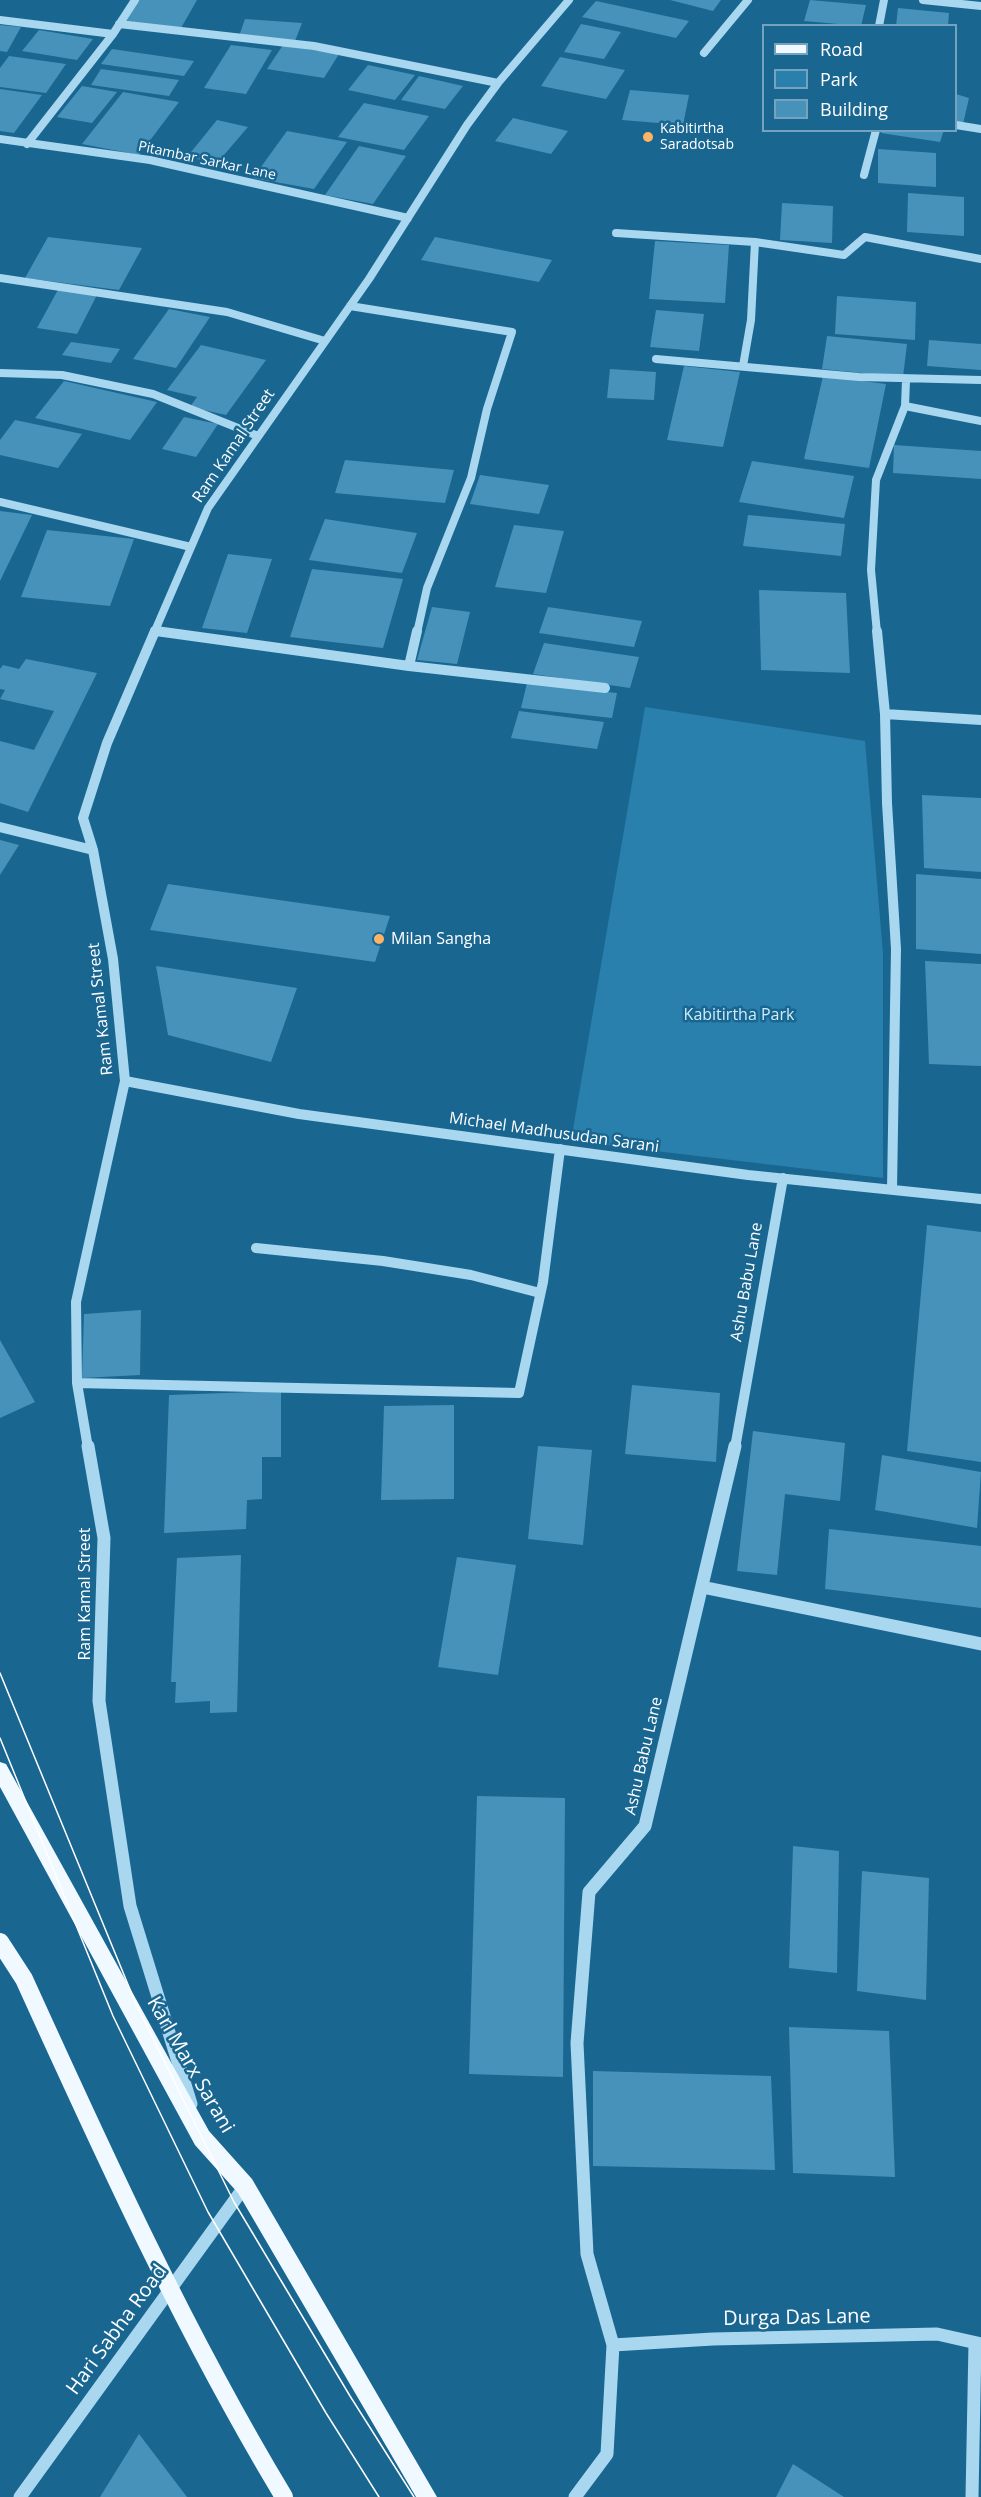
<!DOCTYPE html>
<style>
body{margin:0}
#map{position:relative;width:981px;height:2497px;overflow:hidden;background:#196691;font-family:"Open Sans",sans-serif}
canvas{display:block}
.legend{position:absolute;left:762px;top:24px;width:195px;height:108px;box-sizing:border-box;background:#196691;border:2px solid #75a3bd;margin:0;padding:8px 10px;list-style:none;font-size:18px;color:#fff}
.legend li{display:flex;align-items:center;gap:12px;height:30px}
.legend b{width:30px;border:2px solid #75a3bd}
</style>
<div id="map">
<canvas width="981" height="2497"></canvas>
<ul class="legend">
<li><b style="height:8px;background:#f0f9ff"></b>Road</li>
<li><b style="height:16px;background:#2980ad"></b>Park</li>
<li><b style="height:16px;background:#4692ba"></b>Building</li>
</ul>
</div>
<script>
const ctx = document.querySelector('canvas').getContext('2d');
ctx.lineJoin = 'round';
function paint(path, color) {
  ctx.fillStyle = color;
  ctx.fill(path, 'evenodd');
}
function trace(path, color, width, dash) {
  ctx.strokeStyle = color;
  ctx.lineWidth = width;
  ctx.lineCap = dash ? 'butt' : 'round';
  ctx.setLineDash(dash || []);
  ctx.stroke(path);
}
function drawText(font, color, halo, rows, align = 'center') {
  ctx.font = font + ' "Open Sans",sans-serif';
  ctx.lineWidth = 5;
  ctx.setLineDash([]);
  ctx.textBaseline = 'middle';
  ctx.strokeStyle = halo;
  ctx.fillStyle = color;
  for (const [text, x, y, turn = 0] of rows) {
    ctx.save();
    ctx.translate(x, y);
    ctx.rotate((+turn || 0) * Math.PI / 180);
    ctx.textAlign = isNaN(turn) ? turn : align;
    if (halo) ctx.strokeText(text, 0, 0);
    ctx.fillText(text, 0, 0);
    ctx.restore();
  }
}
const green = new Path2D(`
 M 645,707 L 865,741 L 883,953 L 883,1178 L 571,1141 Z`);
const building = new Path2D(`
 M 139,0 L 197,0 L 181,28 L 126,21 Z
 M 670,0 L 721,0 L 713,11 Z
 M 810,0 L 866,5 L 861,26 L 804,21 Z
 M 596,1 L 689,21 L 676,38 L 582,17 Z
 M 898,8 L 949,13 L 948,26 L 896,26 Z
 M 245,19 L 302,23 L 295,41 L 239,36 Z
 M 581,24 L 621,32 L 604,59 L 564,52 Z
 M 0,25 L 21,27 L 7,52 L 0,51 Z
 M 39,30 L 93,39 L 77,60 L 22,51 Z
 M 231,45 L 272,50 L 246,94 L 204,88 Z
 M 283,45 L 339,54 L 324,78 L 267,69 Z
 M 112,49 L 194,61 L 184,76 L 101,64 Z
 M 9,56 L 66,64 L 46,93 L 0,87 L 0,68 Z
 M 560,57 L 625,70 L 606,99 L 541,86 Z
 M 368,65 L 415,75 L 395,100 L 348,90 Z
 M 101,69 L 179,80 L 169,96 L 91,85 Z
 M 419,76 L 463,86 L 445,109 L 401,100 Z
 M 82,86 L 117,92 L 92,123 L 57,117 Z
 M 0,89 L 42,95 L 14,133 L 0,131 Z
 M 630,90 L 689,95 L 683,125 L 622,120 Z
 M 123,92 L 179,102 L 139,155 L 82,144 Z
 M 956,94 L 969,98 L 963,124 L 956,123 Z
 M 364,103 L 429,116 L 404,150 L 338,137 Z
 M 513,118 L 568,131 L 551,154 L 495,141 Z
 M 217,120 L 248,127 L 217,163 L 187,157 Z
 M 882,130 L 944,130 L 940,142 L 881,133 Z
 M 287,131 L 347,142 L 314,189 L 253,178 Z
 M 359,146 L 406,156 L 373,204 L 325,195 Z
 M 878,149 L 936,153 L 936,187 L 878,183 Z
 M 908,193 L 964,197 L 964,236 L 907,232 Z
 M 782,203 L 833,206 L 832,243 L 780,240 Z
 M 48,237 L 142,248 L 119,290 L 25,278 Z
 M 435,237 L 552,260 L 539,282 L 421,260 Z
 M 655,241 L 729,245 L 725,303 L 649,299 Z
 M 59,288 L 98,293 L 77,334 L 37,328 Z
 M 837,296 L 916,302 L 915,340 L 835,334 Z
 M 169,309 L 210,317 L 176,368 L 133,359 Z
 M 656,310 L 704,314 L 699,351 L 650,347 Z
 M 827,336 L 907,344 L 903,377 L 822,369 Z
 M 929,340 L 981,344 L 981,370 L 927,366 Z
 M 71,342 L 120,349 L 111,363 L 62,355 Z
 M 201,345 L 266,360 L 226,415 L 190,407 L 197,397 L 167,390 Z
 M 684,366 L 740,372 L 723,447 L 667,440 Z
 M 610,369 L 656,372 L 654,400 L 607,398 Z
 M 823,376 L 886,384 L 869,468 L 804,459 Z
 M 64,381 L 157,402 L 130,440 L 35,418 Z
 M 184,417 L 218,424 L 196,457 L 162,449 Z
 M 15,420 L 82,434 L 58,468 L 0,455 L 0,440 Z
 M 894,445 L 981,451 L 981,479 L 893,473 Z
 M 345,460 L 454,470 L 445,503 L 335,493 Z
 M 752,461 L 854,476 L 844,518 L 739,502 Z
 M 480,475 L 549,485 L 539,514 L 470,504 Z
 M 0,511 L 32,515 L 0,581 Z
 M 748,515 L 845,524 L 841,556 L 743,546 Z
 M 325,519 L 417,533 L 402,573 L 309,560 Z
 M 514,525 L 564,531 L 546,593 L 495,587 Z
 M 47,530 L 134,539 L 110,606 L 21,597 Z
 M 228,554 L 272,559 L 247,633 L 202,628 Z
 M 312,569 L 403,579 L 383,648 L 290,637 Z
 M 759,590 L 846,593 L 850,673 L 761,670 Z
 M 432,607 L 470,612 L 457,664 L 417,660 Z
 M 548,607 L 642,621 L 634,647 L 539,633 Z
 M 544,643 L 639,657 L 630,688 L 533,674 Z
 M 26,659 L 97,673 L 28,812 L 0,803 L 0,741 L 34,750 L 54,711 L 0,699 L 5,690 L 0,689 L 0,669 L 3,665 L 19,669 Z
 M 527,683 L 617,693 L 612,718 L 521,708 Z
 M 519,711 L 604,722 L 597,749 L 511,738 Z
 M 922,795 L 981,798 L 981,872 L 924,868 Z
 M 0,840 L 19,845 L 0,875 Z
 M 916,874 L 981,879 L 981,954 L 916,949 Z
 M 168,884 L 390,916 L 375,962 L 150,930 Z
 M 925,961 L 981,964 L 981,1066 L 929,1064 Z
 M 156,966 L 297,988 L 271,1062 L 168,1035 Z
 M 927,1225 L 981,1232 L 981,1462 L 907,1451 Z
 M 141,1310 L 140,1375 L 82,1378 L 84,1314 Z
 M 0,1340 L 35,1402 L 0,1418 Z
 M 632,1385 L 720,1393 L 716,1462 L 625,1454 Z
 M 281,1391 L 281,1457 L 262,1457 L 262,1499 L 247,1500 L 246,1529 L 164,1533 L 169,1395 Z
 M 454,1405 L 454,1499 L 381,1500 L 384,1406 Z
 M 753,1431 L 845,1443 L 840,1501 L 785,1494 L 777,1575 L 737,1571 Z
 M 538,1446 L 592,1450 L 583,1545 L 528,1539 Z
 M 882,1455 L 981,1472 L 977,1528 L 875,1510 Z
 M 829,1529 L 981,1546 L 981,1608 L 825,1589 Z
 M 241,1555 L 237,1712 L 210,1713 L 210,1701 L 175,1703 L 176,1682 L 171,1682 L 177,1558 Z
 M 457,1557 L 516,1565 L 498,1675 L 438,1667 Z
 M 477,1796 L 565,1798 L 563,2077 L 469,2074 Z
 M 793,1846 L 839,1851 L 837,1973 L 789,1968 Z
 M 862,1871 L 929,1878 L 926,2000 L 857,1991 Z
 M 789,2027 L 889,2031 L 895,2177 L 793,2173 Z
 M 593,2071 L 771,2076 L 775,2170 L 593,2166 Z
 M 139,2434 L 187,2497 L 100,2497 Z
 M 793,2464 L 844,2497 L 776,2497 Z`);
const minorFar2 = new Path2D(`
 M 923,0 L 981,6
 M 0,20 L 113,34
 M 119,24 L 314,46 L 498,83
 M 879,26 L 884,0
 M 704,53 L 748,0
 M 956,125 L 981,129
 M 0,139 L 150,160 L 408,218
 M 27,144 L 113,34 L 135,0
 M 864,175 L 876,130
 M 616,233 L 755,242 L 844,255 L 865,237 L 981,259
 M 0,278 L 227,312 L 325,341
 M 350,306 L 512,332 L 487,409 L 471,478 L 427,588 L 417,633
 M 656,359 L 859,377 L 981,380
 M 743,366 L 751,320 L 755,242
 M 0,373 L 62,375 L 153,394 L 258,436
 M 905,406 L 981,421
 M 0,502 L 191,547
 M 154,631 L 167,633
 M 154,633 L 208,508 L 369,279 L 467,125 L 498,83 L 569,0
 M 877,633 L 871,570 L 876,480 L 905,406 L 906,380`);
const minorFar1 = new Path2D(`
 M 156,631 L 409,666 L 605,688
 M 877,631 L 885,714 L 887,803 L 896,949 L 892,1189
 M 409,666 L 417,631
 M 885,714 L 981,720
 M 0,827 L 93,850
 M 125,1081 L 299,1114 L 748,1175 L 981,1199
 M 256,1248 L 383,1261 L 471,1275 L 540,1293
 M 77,1383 L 519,1393 L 543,1282 L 560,1149
 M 88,1448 L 77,1383 L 76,1302 L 125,1081 L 113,959 L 93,850 L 83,818 L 107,743 L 155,631
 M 735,1448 L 783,1178`);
const minor = new Path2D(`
 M 88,1446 L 104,1538 L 99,1701 L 130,1906 L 191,2104
 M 702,1587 L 981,1644
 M 613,2345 L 713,2339 L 937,2334 L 981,2344
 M 20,2497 L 245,2186
 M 575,2497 L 607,2454 L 613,2345 L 587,2254 L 577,2043 L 589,1892 L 645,1826 L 735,1446
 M 972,2497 L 975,2343`);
const major = new Path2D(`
 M 0,1762 L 6,1764 L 209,2131 L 252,2179 L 437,2497 L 416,2497 L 238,2193 L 195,2145 L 0,1787 Z`);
const tram = new Path2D(`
 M 0,1673 L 136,2004 L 234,2202 L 350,2396 L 414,2497
 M 0,1738 L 113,2016 L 208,2212 L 326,2413 L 379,2497`);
const majorBridge = new Path2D(`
 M 0,1942 L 24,1979 C 104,2155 184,2331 284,2497`);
const markers = [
 [648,137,6,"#ffb366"],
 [379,939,6,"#ffb366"]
];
const farPoinames = [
 ["Kabitirtha",660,129],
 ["Saradotsab",660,145]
];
const farStreetnames = [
 ["Pitambar Sarkar Lane",207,161,12]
];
const streetNames = [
 ["Ram Kamal Street",234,446,-56],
 ["Ram Kamal Street",101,1009,-96],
 ["Michael Madhusudan Sarani",554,1133,8],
 ["Ashu Babu Lane",747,1282,-80],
 ["Ram Kamal Street",85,1594,-90],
 ["Ashu Babu Lane",644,1756,-77]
];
const poiNames = [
 ["Milan Sangha",391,939]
];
const parkNames = [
 ["Kabitirtha Park",739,1015]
];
const nearStreetnames = [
 ["Karl Marx Sarani",190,2065,60],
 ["Durga Das Lane",797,2318,-1],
 ["Hari Sabha Road",117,2330,-54]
];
paint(green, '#2980ad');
paint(building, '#4692ba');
trace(minorFar2, '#a8d7ef', 8);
trace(minorFar1, '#a8d7ef', 10);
trace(minor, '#a8d7ef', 13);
paint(major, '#f0f9ff');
trace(tram, '#fff', 1.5);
trace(majorBridge, '#f0f9ff', 18);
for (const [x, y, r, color] of markers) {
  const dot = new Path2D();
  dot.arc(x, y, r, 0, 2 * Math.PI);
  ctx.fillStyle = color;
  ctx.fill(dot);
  trace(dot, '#196691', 2);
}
drawText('14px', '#fff', '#196691', farPoinames, 'left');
drawText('14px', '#fff', '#196691', farStreetnames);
drawText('16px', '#fff', '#196691', streetNames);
drawText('16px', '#fff', '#196691', poiNames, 'left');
drawText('16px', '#ceecfb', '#196691', parkNames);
drawText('20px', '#fff', '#196691', nearStreetnames);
</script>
